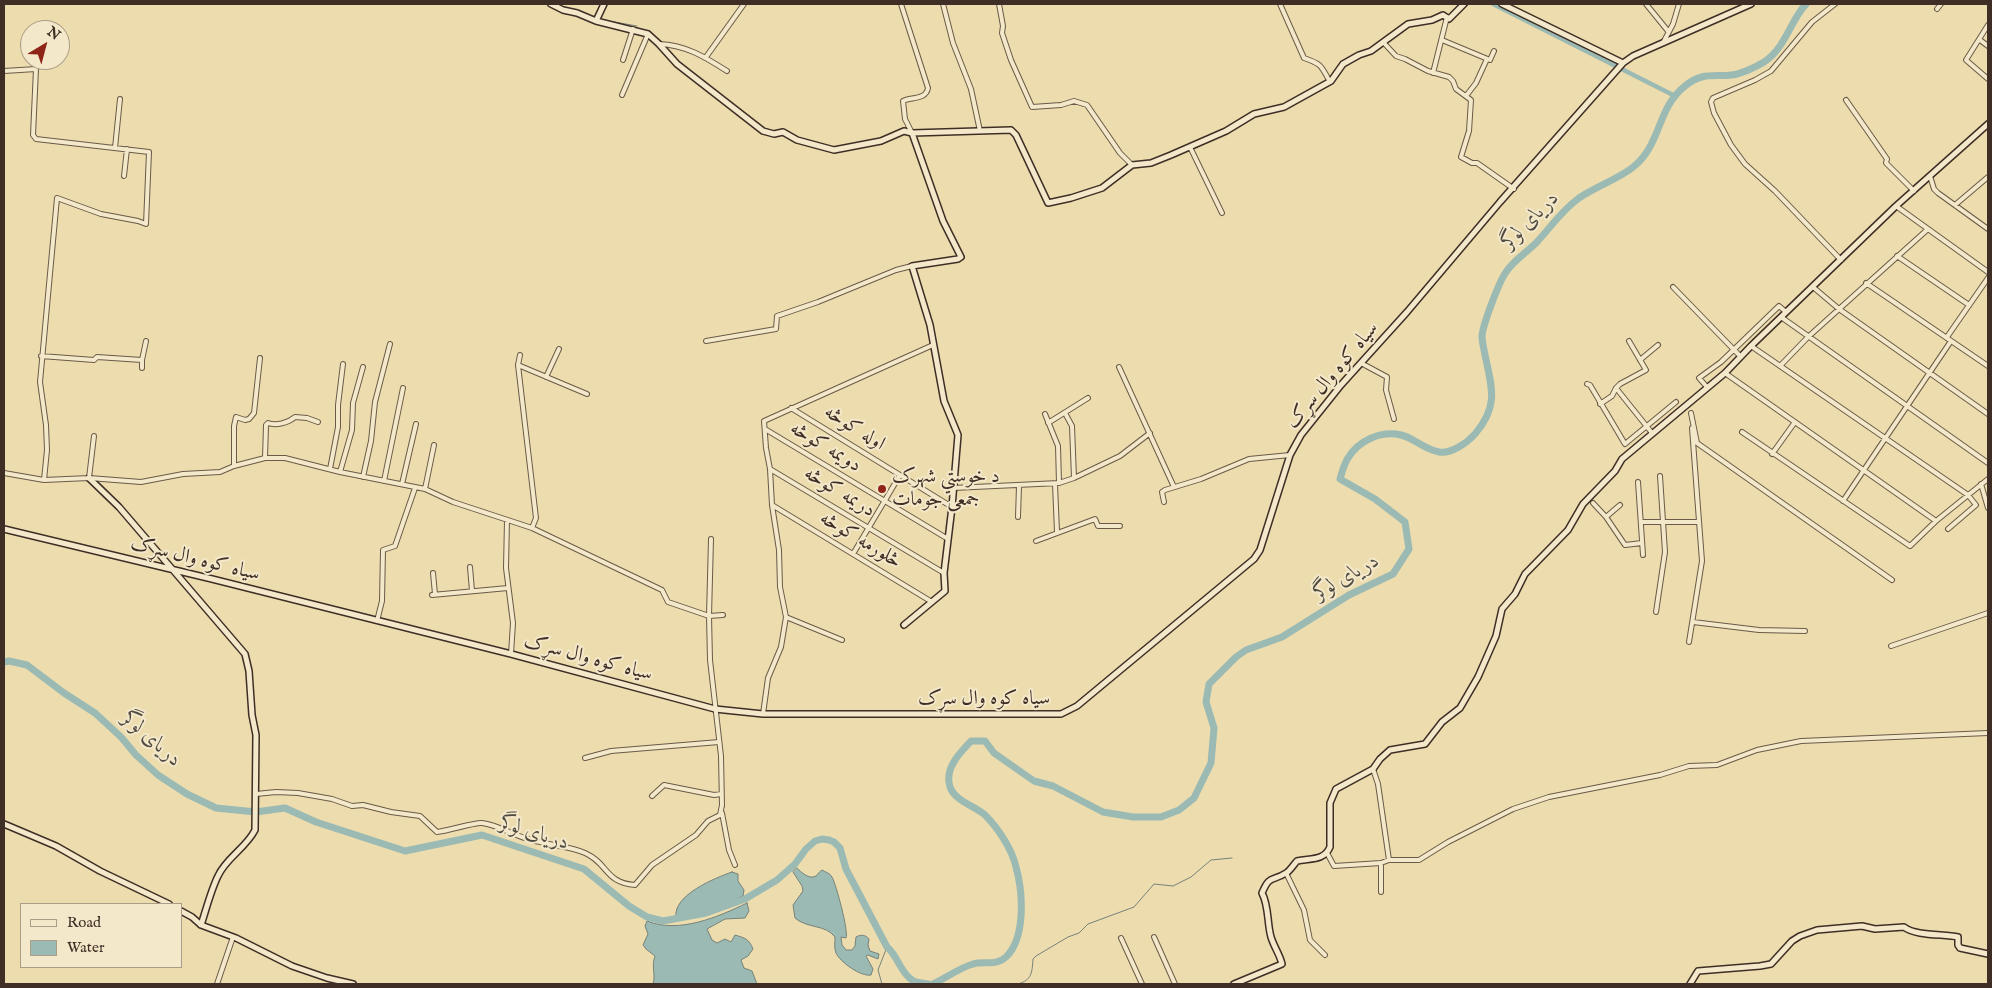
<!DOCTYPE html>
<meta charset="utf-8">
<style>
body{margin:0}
#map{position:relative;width:1992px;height:988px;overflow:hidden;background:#ecdcae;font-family:"IM FELL English",serif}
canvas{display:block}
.frame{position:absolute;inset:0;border:5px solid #3f2e25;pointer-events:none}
.legend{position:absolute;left:20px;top:903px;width:162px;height:65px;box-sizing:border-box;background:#f3e8ca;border:1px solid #ab9e88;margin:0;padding:6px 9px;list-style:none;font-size:15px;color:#3f2e25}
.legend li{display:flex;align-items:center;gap:10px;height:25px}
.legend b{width:25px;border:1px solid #ab9e88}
.north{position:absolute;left:20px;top:20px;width:50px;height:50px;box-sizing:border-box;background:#f3e8ca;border:1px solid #ab9e88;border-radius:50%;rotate:37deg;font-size:14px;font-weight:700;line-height:20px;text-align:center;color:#3f2e25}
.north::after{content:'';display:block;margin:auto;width:18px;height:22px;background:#8f2418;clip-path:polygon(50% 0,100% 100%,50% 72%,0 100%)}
</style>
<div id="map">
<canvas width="1992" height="988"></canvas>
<div class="frame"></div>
<ul class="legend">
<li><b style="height:6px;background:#f3e8ca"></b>Road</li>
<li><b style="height:14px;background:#9bbab3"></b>Water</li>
</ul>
<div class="north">N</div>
</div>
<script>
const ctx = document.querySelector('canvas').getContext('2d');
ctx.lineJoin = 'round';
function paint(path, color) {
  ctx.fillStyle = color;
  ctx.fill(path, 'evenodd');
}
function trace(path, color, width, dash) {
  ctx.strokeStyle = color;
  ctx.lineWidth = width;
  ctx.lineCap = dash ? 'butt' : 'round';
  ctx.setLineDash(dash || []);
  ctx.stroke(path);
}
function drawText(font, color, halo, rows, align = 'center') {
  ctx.font = font + ' "IM FELL English",Amiri,serif';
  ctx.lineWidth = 4;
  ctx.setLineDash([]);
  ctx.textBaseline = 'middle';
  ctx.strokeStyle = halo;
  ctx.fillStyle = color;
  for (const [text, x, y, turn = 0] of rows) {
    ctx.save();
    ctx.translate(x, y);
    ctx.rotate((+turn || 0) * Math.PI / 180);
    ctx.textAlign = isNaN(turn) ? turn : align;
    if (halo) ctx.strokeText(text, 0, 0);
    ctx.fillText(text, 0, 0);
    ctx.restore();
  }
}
const water = new Path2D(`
 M 797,868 C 801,872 809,880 816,876 C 818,874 819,872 822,870 C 825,872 830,873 832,877 C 836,884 849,932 846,938 L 841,937 L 842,945 L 846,950 L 852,950 L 855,946 L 856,937 C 861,934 866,935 869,939 L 868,945 L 870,951 L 879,954 L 878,959 L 868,955 L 866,956 L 873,969 L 871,975 C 861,977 840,962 836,953 C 834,948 835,942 835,937 C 825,924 808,929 795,918 L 793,905 L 803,891 L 802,886 L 793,872 Z
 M 732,872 L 738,874 L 738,881 L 744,890 L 743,896 L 720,907 L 676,917 C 673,895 715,878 732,872 Z
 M 747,903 L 749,911 L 745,918 L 725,919 L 707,929 L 712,940 L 717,943 L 725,939 L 731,942 L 735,935 C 745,938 749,939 753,949 L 748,956 L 741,960 L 744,968 L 752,971 L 757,984 L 653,984 C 656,974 651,967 655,956 L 646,949 L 643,945 L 648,934 L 645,926 L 647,921 C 679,934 718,917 747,903 Z`);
const stream = new Path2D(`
 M 558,5 L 566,8
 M 603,20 L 637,26
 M 882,984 L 878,970 L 887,947
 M 1018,984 C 1032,980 1032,973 1033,959 L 1036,956 L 1068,937 L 1079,933 L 1088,924 L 1134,907 L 1154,884 L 1173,886 L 1191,877 L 1211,860 L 1232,858`);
const canal = new Path2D(`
 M 1493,4 L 1675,96`);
const river = new Path2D(`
 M 4,662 L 9,661 L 27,665 L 64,693 L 95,713 L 121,737 L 136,755 L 158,775 L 187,794 L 216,808 L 256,812 L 285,808 L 316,822 L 405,851 L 482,835 L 584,869 L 629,906 L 647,917 L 663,921 L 706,913 L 745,899 L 777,880 L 795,864 L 806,849 L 815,841 L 822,839 L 829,840 L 834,842 L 840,848 L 846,869 L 887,947 C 898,956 900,972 912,980 C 916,983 924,983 928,984
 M 933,984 C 946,978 959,968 973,964 C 985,961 996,966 1006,957 C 1026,938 1023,892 1016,867 C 1012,849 998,828 985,815 C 975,806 955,801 950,787 C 944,768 960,753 971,741 L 985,741 L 994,753 L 1034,781 L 1053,786 L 1103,812 L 1133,817 L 1161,817 L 1179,810 L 1194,798 L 1211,763 L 1214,728 L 1206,702 L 1209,684 L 1236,657 L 1246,650 L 1282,637 L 1349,595 L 1393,574 L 1409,549 L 1405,522 L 1375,499 L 1340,479 C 1342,472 1344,464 1348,458 C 1358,441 1381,430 1401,435 C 1414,438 1425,450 1439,452 C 1451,454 1467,443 1475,434 C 1499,406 1492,388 1485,355 C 1484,349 1482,342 1482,336 C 1483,324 1499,282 1506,272 C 1513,261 1527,252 1536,243 C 1551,227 1561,211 1579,198 C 1595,187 1616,180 1632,168 C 1662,145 1656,109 1685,86 C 1702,72 1712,77 1732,75 C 1741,74 1756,67 1764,62 C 1785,49 1790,21 1806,4`);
const street = new Path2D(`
 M 901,4 L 928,88 C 926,100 911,97 903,101 L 905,119 L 912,133
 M 943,4 L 953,43 L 971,89 L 980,131
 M 999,4 L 1003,26 L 1002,33 L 1011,60 L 1032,107 L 1061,105 L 1074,101 L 1087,105 L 1120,153 L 1132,165
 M 1280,4 L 1304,58 C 1322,64 1321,66 1330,82
 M 1646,4 L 1668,31
 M 1835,4 L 1812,22 L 1771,71 L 1755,80 L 1713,98 L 1711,102 L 1714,113 L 1731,145 L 1745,164 L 1775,191 L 1841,260
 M 1937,9 L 1941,4
 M 1988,25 L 1966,60 L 1988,79
 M 1442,40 L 1490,60 L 1494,51
 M 1980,40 L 1988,46
 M 1383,42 L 1396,56 L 1405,59 L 1428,71 L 1449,77 L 1453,81 L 1456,89 L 1471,100 L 1469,131 L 1461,157 L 1472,163 L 1477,163 L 1514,189
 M 1663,43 L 1673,24 L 1679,4
 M 659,44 C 686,45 705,57 727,71
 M 706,57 L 744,4
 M 623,60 L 633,29
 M 4,71 L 36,69 L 33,135 L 36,139 L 149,152 L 146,224 L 138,221 L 101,214 L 57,198 L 40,382 L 46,425 L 47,450 L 44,480
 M 1433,73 L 1447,17
 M 622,95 L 648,34
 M 1466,96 L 1476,83 L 1487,59
 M 1846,100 L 1887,159 L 1886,163 L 1914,191
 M 1190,147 L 1222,213
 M 115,148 L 120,99
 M 124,176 L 127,149
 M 1930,176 L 1934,189 L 1938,193 L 1988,229
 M 1955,205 L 1988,177
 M 1896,206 L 1988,272
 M 1897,256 L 1969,305
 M 1866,283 L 1988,366
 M 1673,287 L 1741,357
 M 1813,287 L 1839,309 L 1988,414
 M 1781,317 L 1988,463
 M 1947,337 L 1988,278
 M 706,341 L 776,329 L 777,316 L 818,302 L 896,270 L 912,266
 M 1751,346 L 1968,495 L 1976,505 L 1948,529
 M 41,356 L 94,360 L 97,357 L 142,360
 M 1640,360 L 1658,345
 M 1361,363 L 1387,377 L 1386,390 L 1394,419
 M 518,365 L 587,394
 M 1780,366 L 1808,337 L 1928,229
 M 1119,367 L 1174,487
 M 142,368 L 142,360 L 146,341
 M 1725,373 L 1936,521
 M 546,377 L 559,349
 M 1587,384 L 1590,385 L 1625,444 L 1676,402
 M 1707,387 L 1699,378 L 1721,362 L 1779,306 L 1786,312
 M 1616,388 L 1652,433
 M 1600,404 L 1612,396 L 1616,388 L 1620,384 L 1646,370 L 1629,341
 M 791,408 L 952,507
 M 1065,413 L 1072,426 L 1074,478
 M 1691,413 L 1697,443 L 1892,580
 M 1045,414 L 1058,446 L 1059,483
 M 1048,423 L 1088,398
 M 765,429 L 948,539
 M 1742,432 L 1910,546 L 1936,521 L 1988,479
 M 1772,454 L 1795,422
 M 265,458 L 266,425 L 268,423 C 276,426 288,423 295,417 L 307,418 L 318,422
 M 234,466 L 234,426 L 236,417 L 245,420 L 249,419 L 254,413 L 260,358
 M 330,469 L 338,427 L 338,405 L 343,364
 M 770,469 L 944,573
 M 340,472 L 352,430 L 353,403 L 363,367
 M 4,473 L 44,480 L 89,478 L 141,482 L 183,474 L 220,472 L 234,466 L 265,458 L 285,458 L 340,472 L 425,489 L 453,502 L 532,528 L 536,518 L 518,365 L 520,355
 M 363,477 L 371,441 L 375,402 L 390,344
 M 89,478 L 94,436
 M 384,481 L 403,388
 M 1638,482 L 1643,555
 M 402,484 L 416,424
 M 1055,484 L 1057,532
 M 1981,484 L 1988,508
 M 953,488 L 1059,483 L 1074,478 L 1120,456 L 1150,433
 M 425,489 L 434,445
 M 1843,501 L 1951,341
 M 1164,502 L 1162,492 L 1165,490 L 1201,479 L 1249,459 L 1290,455
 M 1593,503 L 1606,517 L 1625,545 L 1642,543
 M 772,505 L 932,602
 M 1018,517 L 1019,486
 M 1606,517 L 1620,505
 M 507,520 L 506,568 L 513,623 L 511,654
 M 1641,522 L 1699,522
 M 532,528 L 662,590 L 668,602 L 709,616 L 723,615
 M 711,539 L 709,616 L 710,660 L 721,756 L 722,806
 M 1036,541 L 1095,519 L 1098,526 L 1120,526
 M 853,554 L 900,475
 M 470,567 L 472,591
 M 433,573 L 435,594
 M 432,595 L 508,588
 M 1656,612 L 1665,552 L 1660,476
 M 786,617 L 842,640
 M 377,621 L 382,601 L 383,550 L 395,546 L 415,488
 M 1693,622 L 1759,630 L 1805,631
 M 1689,642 L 1702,561 L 1692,428
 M 1891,646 L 1988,613
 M 763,714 L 768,678 L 781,647 L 786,617 L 780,587 L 779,550 L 772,505 L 770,469 L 766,448 L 764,421 L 933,345
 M 585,758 L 611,751 L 719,742
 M 1373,769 L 1378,784 L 1389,860
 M 256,794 L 276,792 L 298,793 L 332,799 L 352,806 L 363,805 L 391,812 L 420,816 L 437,832 C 448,831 475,822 482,823 C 498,825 511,834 525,838 C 544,845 567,845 585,853 C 608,863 605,883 635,885 L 652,865 L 696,835 L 708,821 L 720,815 L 722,805
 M 652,796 L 664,785 L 714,795 L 721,794
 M 722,813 L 729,850 L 735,865
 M 1327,853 L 1334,866 L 1381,863 L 1389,860 L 1419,860 L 1448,842 L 1513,809 L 1549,797 L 1660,775 L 1689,766 L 1717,765 L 1757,750 L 1801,741 L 1988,733
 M 1286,873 L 1304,910 L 1310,940 L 1325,955
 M 1381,892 L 1381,863
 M 1154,937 L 1175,984
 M 1121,938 L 1142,984
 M 217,984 L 233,937`);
const secondary = new Path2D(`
 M 551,4 L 563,10 L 577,13 L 596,21 L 648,34 L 659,44 L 677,64 L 763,131 L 774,134 L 783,132 L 797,140 L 834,150 L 881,141 L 904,131 L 912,133 L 1011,130 L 1016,135 L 1048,203 L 1071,198 L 1102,188 L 1132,165 L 1151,163 L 1171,155 L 1226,131 L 1254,114 L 1284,107 L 1331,81 L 1343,64 L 1359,55 L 1371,51 L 1408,24 L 1432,20 L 1443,15 L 1449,19 L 1464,4
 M 1502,4 L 1623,63
 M 596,21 L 604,4
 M 89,478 L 119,507 L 245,654 L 249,671 L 252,715 L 256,735 L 255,830 C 246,848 226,858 218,876 C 211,890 206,910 201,925
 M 4,529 L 212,579 L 511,654 L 715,709 L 763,714 L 1061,714 L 1077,706 L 1254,559 L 1260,550 L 1290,455 L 1301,435 L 1341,385 L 1407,312 L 1500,202 L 1623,63 L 1633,56 L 1751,4
 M 904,625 L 945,591 L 944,573 L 952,507 L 958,435 L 944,401 L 930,325 L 912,266 L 958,259 L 961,257 L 943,221 L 912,133
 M 4,824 L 56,846 L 100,871 L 169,904
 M 181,911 L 192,917 L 201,925 L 236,938 L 292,966 L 327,978 L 353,984
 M 1234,984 L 1282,964 C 1280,955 1274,947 1271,937 C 1267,923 1269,906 1262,893 C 1270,874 1272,882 1286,873 C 1290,871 1294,864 1297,861 C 1311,858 1324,861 1330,847 L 1330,803 L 1336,789 L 1373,769 L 1380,759 L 1390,750 L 1425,744 L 1442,722 L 1460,708 L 1478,677 L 1496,636 L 1502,609 L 1515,594 L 1525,574 L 1568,530 L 1583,504 L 1615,471 L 1622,459 L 1725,373 L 1751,346 L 1896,206 L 1988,124
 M 1690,984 L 1698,971 L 1760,966 L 1771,964 L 1792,941 L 1800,936 L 1817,930 L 1862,926 L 1875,929 L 1904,927 C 1915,936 1944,934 1958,937 L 1958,945 L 1960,948 L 1988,954`);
const markers = [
 [882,489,5,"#8f2418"]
];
const streetNames = [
 ["سیاه کوه وال سړک",1333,376,-50],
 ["اوله کوڅه",854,429,32],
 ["دویمه کوڅه",825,448,31],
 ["دریمه کوڅه",839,493,31],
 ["څلورمه کوڅه",860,541,31],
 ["سیاه کوه وال سړک",195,560,14],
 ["سیاه کوه وال سړک",588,659,15],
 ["سیاه کوه وال سړک",984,700]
];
const poiNames = [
 ["د خوستي شهرک",892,478],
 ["جمعی جومات",892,501]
];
const waterNames = [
 ["دریای لوگر",1531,221,-45],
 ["دریای لوگر",1347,578,-30],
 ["دریای لوگر",151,740,42],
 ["دریای لوگر",534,834,18]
];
paint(water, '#9bbab3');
trace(water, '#76827a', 1);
trace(stream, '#76827a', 1);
trace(canal, '#9bbab3', 4.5);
trace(river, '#9bbab3', 7);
trace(street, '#6a5a47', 6);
trace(secondary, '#3f2e25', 8);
trace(street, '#f3e8ca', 4);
trace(secondary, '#f3e8ca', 5);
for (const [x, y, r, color] of markers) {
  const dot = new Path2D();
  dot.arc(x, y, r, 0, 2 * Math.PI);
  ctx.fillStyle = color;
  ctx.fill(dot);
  trace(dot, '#f3e8ca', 2);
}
drawText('20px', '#3f2e25', '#f3e8ca', streetNames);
drawText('20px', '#3f2e25', '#f3e8ca', poiNames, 'left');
drawText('italic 21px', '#514a41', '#f3e8ca', waterNames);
</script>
